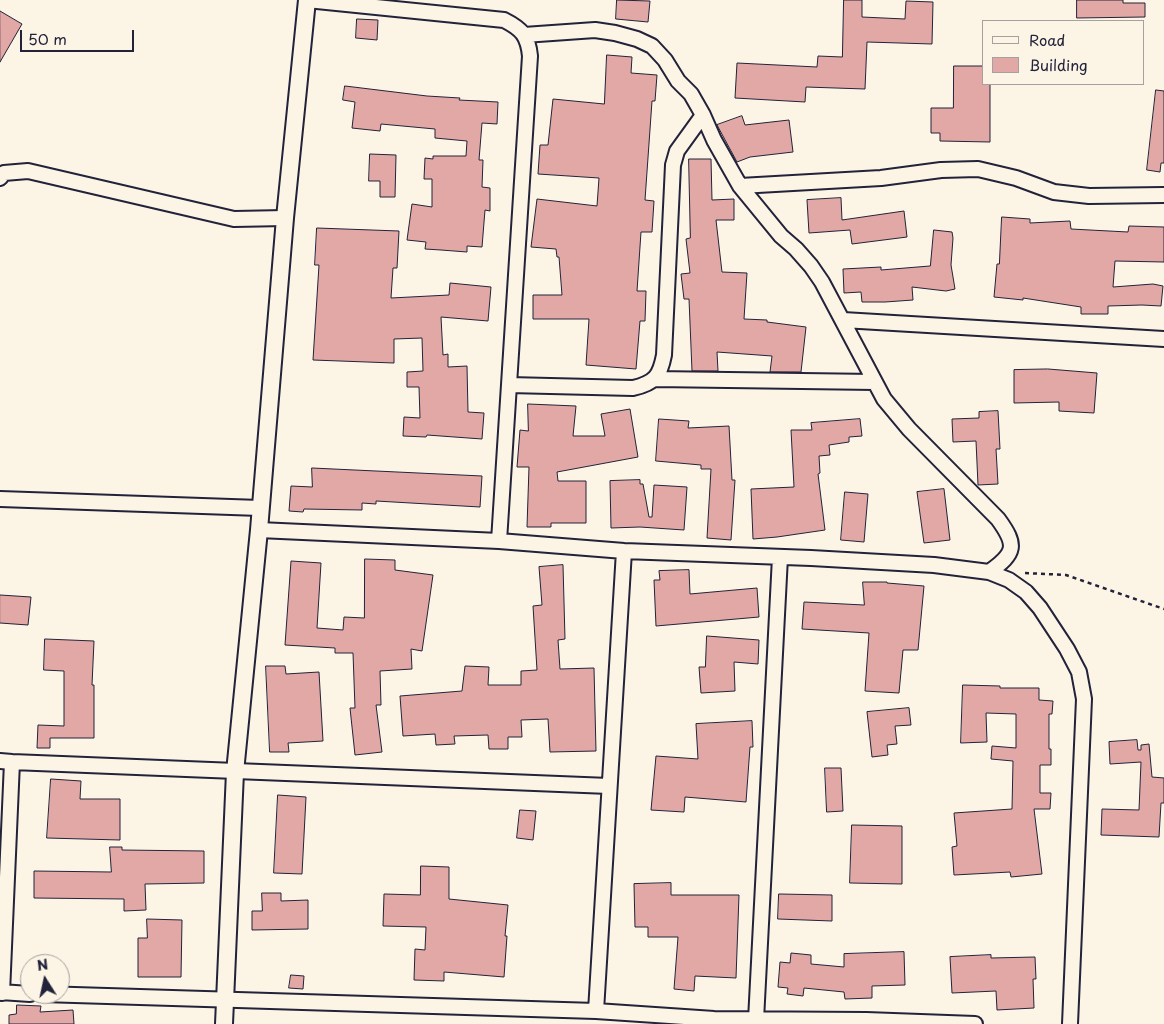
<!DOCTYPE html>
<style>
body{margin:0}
#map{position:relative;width:1164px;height:1024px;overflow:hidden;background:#fcf5e5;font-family:"Playpen Sans",sans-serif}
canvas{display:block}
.legend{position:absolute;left:982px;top:20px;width:162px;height:65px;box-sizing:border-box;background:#fcf5e5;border:1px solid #a5a1a1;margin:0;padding:6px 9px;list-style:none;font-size:15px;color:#22223b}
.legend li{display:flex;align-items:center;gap:10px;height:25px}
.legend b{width:25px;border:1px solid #a5a1a1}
.north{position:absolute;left:20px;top:954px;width:50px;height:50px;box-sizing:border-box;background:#fcf5e5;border:1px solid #a5a1a1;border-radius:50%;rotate:350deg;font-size:14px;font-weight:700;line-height:20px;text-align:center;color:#22223b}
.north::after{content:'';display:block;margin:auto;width:18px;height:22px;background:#22223b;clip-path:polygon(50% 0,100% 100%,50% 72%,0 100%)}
.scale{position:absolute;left:20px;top:30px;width:114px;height:22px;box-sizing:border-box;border:2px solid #22223b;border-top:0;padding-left:6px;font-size:15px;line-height:18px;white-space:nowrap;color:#22223b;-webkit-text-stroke:4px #fcf5e5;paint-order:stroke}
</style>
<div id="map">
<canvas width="1164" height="1024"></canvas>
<ul class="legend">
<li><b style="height:6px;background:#fcf5e5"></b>Road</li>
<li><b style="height:14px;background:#e2a8a5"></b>Building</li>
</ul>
<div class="north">N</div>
<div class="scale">50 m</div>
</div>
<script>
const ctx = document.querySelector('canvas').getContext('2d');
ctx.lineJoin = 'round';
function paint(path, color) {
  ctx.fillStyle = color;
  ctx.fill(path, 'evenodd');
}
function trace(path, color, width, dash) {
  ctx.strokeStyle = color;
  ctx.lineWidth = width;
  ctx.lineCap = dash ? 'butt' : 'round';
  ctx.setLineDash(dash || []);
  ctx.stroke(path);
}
const building = new Path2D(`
 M 617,0 L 650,1 L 648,22 L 616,19 Z
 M 844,0 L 862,0 L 862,17 L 905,19 L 906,1 L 933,2 L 932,44 L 867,42 L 865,89 L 806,87 L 805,102 L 735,98 L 737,63 L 817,67 L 818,56 L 842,57 Z
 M 1077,0 L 1123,0 L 1123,3 L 1145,3 L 1145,17 L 1077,18 Z
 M 0,11 L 22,24 L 0,62 Z
 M 357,19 L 378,20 L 377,40 L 356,38 Z
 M 607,55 L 632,57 L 631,73 L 657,75 L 655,101 L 652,101 L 645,200 L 654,201 L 652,232 L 641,232 L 637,291 L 646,291 L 645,321 L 640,321 L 636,369 L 586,365 L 589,319 L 533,319 L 533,295 L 562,295 L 559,257 L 557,257 L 556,249 L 531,247 L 537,199 L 597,206 L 599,178 L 538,174 L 540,145 L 548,145 L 553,99 L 604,104 Z
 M 954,66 L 983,66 L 983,84 L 990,84 L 990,142 L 940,141 L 940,133 L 931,133 L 931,108 L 953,108 Z
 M 345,86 L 427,96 L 460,98 L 459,100 L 498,102 L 497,124 L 482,123 L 479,160 L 483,160 L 482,187 L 490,188 L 490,211 L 485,210 L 482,247 L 467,246 L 467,252 L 441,250 L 425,249 L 426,242 L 407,240 L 412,204 L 432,207 L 432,179 L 424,179 L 425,158 L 433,159 L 433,156 L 466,156 L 467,141 L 435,138 L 435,129 L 381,124 L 380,131 L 352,128 L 355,102 L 343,100 Z
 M 1156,90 L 1164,91 L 1164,163 L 1161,163 L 1160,172 L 1147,170 Z
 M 742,116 L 745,125 L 789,120 L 793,152 L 750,157 L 737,162 L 717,125 Z
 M 370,154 L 396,155 L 395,197 L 380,197 L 380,181 L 369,181 Z
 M 689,159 L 711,159 L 712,200 L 734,199 L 734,220 L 716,220 L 722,272 L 747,273 L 744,319 L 767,320 L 767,322 L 806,327 L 801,372 L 770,372 L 772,356 L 717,352 L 718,371 L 692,371 L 689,299 L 684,299 L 681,274 L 690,273 L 686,239 L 690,238 Z
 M 841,198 L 842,220 L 904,211 L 907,237 L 852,244 L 850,230 L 809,233 L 807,200 Z
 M 1002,217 L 1030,219 L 1030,223 L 1070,221 L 1071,229 L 1128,232 L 1129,226 L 1164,227 L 1164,262 L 1115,261 L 1113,287 L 1153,284 L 1163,286 L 1161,306 L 1142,305 L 1108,306 L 1108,314 L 1081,314 L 1081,307 L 1023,298 L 1023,300 L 994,297 L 997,264 L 999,264 Z
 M 317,228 L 399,231 L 397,268 L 393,268 L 391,298 L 449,295 L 450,283 L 491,287 L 488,321 L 441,317 L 443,355 L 448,354 L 448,367 L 467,366 L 468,412 L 484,413 L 482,439 L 427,435 L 426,437 L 403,436 L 404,417 L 420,418 L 419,387 L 407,387 L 407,372 L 423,371 L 422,338 L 394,339 L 394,363 L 313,360 L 319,265 L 315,265 Z
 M 934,230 L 952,232 L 953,238 L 951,265 L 955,289 L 946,291 L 912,287 L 913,300 L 885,302 L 862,302 L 861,292 L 844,293 L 843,269 L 881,267 L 881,270 L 930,266 Z
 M 1048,369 L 1097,373 L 1094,413 L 1059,411 L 1059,402 L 1014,403 L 1014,370 Z
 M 528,404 L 576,406 L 573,436 L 605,436 L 601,414 L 630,409 L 638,457 L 557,472 L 558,481 L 586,481 L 586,523 L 551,523 L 551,527 L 527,527 L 529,467 L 517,467 L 520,430 L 528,431 Z
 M 998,411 L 1000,449 L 996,449 L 998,484 L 978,485 L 976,441 L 953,442 L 952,419 L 979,418 L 979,412 Z
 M 659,419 L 689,421 L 688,428 L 729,426 L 732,480 L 735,480 L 731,540 L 707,538 L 711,469 L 701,469 L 701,465 L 656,461 Z
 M 860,419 L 862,436 L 849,437 L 849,442 L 829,445 L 830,455 L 819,456 L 820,473 L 818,474 L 825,530 L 777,537 L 753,539 L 751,489 L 794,487 L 791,430 L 812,430 L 811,423 Z
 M 312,468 L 482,476 L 480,507 L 376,501 L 376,504 L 362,503 L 362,510 L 304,509 L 303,512 L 289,511 L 291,486 L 312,487 Z
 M 640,480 L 640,484 L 643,484 L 649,517 L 652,517 L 654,485 L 687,487 L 684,530 L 640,527 L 611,528 L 610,481 Z
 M 944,489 L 950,540 L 924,543 L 917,492 Z
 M 845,492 L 868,494 L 864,542 L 841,540 Z
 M 365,559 L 395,560 L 395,570 L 433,575 L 422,651 L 411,649 L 412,669 L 380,671 L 381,705 L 376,705 L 382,752 L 355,755 L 350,708 L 355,708 L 353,653 L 335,653 L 335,648 L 285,645 L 291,561 L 321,563 L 317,628 L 343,630 L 344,617 L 364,618 Z
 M 563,565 L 565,639 L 558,640 L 560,669 L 594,668 L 596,751 L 550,752 L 548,719 L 521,720 L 522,737 L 508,737 L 508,749 L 489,749 L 488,735 L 454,736 L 455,744 L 436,745 L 435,734 L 403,736 L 400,696 L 462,691 L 465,666 L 489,667 L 488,685 L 521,685 L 521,671 L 537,670 L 533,606 L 542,605 L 539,567 Z
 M 689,570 L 690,594 L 757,588 L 759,617 L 656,626 L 654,580 L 660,580 L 659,571 Z
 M 863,582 L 887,582 L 887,583 L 924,586 L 918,650 L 903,650 L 899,693 L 865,691 L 869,633 L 802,629 L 804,602 L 864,605 Z
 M 0,595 L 31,597 L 28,625 L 0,623 Z
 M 707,636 L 759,640 L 758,664 L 734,662 L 735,691 L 701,693 L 699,667 L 705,667 Z
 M 45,639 L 94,641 L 92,685 L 94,685 L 94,738 L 50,738 L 50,748 L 37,748 L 38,725 L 64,726 L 64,671 L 44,670 Z
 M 266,666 L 285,666 L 286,674 L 319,672 L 323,741 L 288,743 L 289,752 L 270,752 Z
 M 963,685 L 1000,686 L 1000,688 L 1039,688 L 1039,700 L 1053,701 L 1052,714 L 1049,714 L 1049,749 L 1051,749 L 1051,765 L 1040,765 L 1040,793 L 1051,793 L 1050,809 L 1034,809 L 1042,874 L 1011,877 L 1010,872 L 954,875 L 952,847 L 957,846 L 954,813 L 1012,809 L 1013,761 L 991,759 L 992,746 L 1016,748 L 1016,714 L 986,713 L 987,742 L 961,743 Z
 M 909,708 L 911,725 L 895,726 L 897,744 L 887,745 L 888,755 L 872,757 L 867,712 Z
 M 752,721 L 753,747 L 750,747 L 746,802 L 685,797 L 684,812 L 651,810 L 656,756 L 698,759 L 696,724 Z
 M 1137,740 L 1138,750 L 1141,750 L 1141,745 L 1149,744 L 1152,777 L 1164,778 L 1164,803 L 1161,803 L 1159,837 L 1101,835 L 1102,809 L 1139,810 L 1141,762 L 1110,764 L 1109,742 Z
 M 825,768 L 841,768 L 843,811 L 827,812 Z
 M 51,779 L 81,781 L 80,799 L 120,799 L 120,840 L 47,838 Z
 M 278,795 L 306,797 L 302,874 L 274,873 Z
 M 520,810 L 536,811 L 533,840 L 517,838 Z
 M 852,825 L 902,826 L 902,884 L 850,883 Z
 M 110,847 L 122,847 L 122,850 L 204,851 L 204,883 L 145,884 L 146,910 L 124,911 L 124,899 L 34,898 L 34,871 L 111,872 Z
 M 421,866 L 449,867 L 449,899 L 508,905 L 505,936 L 507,936 L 504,977 L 444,972 L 444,981 L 414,980 L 415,949 L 425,950 L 426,927 L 383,926 L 384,894 L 420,895 Z
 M 671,883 L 671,895 L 739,895 L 736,978 L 695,976 L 694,991 L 674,989 L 678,937 L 648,937 L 648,927 L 635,927 L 634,884 Z
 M 262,893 L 281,893 L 281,901 L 308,900 L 308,929 L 252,930 L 252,911 L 262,911 Z
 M 779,894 L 832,895 L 832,921 L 778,919 Z
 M 147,919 L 182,920 L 181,977 L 138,977 L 138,938 L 147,938 Z
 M 904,952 L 905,985 L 872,986 L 872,998 L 845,999 L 844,992 L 804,988 L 803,996 L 787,994 L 788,988 L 778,987 L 780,962 L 790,963 L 791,953 L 811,955 L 811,964 L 844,967 L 844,954 Z
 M 991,955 L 991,958 L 1035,957 L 1036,979 L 1033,979 L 1034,1008 L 997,1010 L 996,991 L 952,993 L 950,957 Z
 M 291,975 L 304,976 L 303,989 L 289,988 Z
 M 17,1005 L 41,1006 L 40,1012 L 73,1010 L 74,1024 L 9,1024 L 9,1015 L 16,1014 Z`);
const path = new Path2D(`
 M 1025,573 L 1066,575 L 1164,609`);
const minor = new Path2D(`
 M 307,0 L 504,20 C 522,29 528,36 530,56 L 499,541
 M 524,35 L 595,30 L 615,33 L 637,39 L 652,46 L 665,60 L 678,81 L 691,94 L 703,115 L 714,140 L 740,186 L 781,236 L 796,249 L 811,266 L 822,282 L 884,399 L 909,429 L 998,519 C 1017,545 1016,553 989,572
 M 0,178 L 4,173 L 28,171 L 234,219 L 285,218
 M 740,186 L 881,178 L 941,170 L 978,169 L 1016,178 L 1054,192 L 1089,196 L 1164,195
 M 843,320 L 1164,339
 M 655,379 L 875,382
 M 509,385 L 633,388 C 655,383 660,376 664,355 L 673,165 L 677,151 L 703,115
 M 0,499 L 260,508
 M 259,530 L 499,541 L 624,551 L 811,558 L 934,565 L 989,572 L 1009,580 L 1026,592 L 1040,608 L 1067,649 L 1079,672 L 1084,699 L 1070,1024
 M 0,761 L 12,762 L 609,786
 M 0,992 L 30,994
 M 2,993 L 12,762
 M 42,994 L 596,1011 L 714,1019 L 866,1020 L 975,1024
 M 596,1011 L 624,551
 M 756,1020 L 780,557`);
const tertiary = new Path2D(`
 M 224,1024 L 235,772 L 259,530 L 285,218 L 307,0`);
paint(building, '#e2a8a5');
trace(building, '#22223b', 1);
trace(minor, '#22223b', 18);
trace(tertiary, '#22223b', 20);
trace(path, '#22223b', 2.5, [4, 4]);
trace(minor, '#fcf5e5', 14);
trace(tertiary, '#fcf5e5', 16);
</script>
